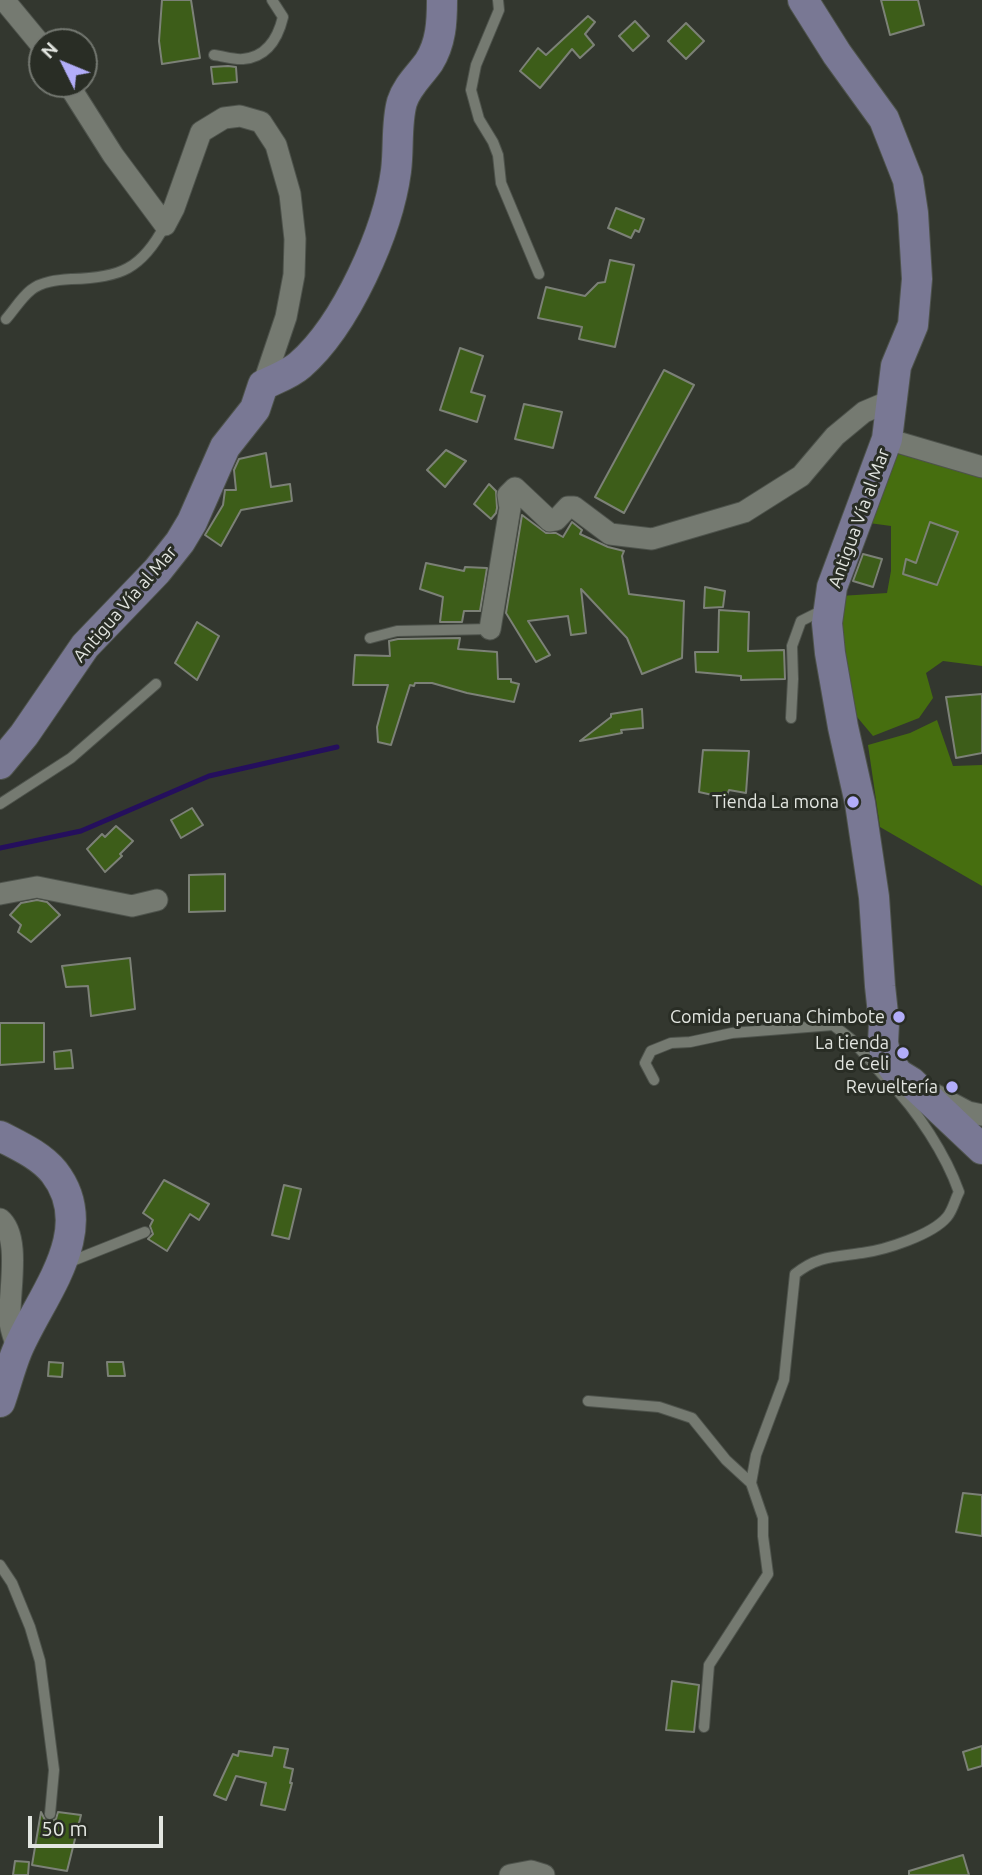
<!DOCTYPE html>
<meta charset="utf-8">
<style>
body{margin:0}
#map{position:relative;width:982px;height:1875px;overflow:hidden;background:#33372f;font-family:Ubuntu,sans-serif}
canvas{display:block}
.north{position:absolute;left:28px;top:28px;width:70px;height:70px;box-sizing:border-box;background:#292d25;border:2px solid #737770;border-radius:50%;rotate:313deg;font-size:19px;font-weight:700;line-height:28px;text-align:center;color:#e3e6e1}
.north::after{content:'';display:block;margin:auto;width:24px;height:32px;background:#b2adf9;clip-path:polygon(50% 0,100% 100%,50% 72%,0 100%)}
.scale{position:absolute;left:28px;top:1816px;width:135px;height:32px;box-sizing:border-box;border:4px solid #e3e6e1;border-top:0;padding-left:9px;font-size:21px;line-height:24px;white-space:nowrap;color:#e3e6e1;-webkit-text-stroke:5px #292d25;paint-order:stroke}
</style>
<div id="map">
<canvas width="982" height="1875"></canvas>
<div class="north">N</div>
<div class="scale">50 m</div>
</div>
<script>
const ctx = document.querySelector('canvas').getContext('2d');
ctx.lineJoin = 'round';
function paint(path, color) {
  ctx.fillStyle = color;
  ctx.fill(path, 'evenodd');
}
function trace(path, color, width, dash) {
  ctx.strokeStyle = color;
  ctx.lineWidth = width;
  ctx.lineCap = dash ? 'butt' : 'round';
  ctx.setLineDash(dash || []);
  ctx.stroke(path);
}
function drawText(font, color, halo, rows, align = 'center') {
  ctx.font = font + ' Ubuntu,sans-serif';
  ctx.lineWidth = 6;
  ctx.setLineDash([]);
  ctx.textBaseline = 'middle';
  ctx.strokeStyle = halo;
  ctx.fillStyle = color;
  for (const [text, x, y, turn = 0] of rows) {
    ctx.save();
    ctx.translate(x, y);
    ctx.rotate((+turn || 0) * Math.PI / 180);
    ctx.textAlign = isNaN(turn) ? turn : align;
    if (halo) ctx.strokeText(text, 0, 0);
    ctx.fillText(text, 0, 0);
    ctx.restore();
  }
}
const forest = new Path2D(`
 M 895,453 L 982,477 L 982,666 L 943,661 L 926,673 L 933,698 L 919,718 L 873,736 L 852,711 L 840,633 L 840,596 L 887,593 L 891,571 L 891,526 L 869,523 Z
 M 937,720 L 953,766 L 982,765 L 982,886 L 880,827 L 868,745 L 910,733 Z`);
const stream = new Path2D(`
 M 0,848 L 81,831 L 209,776 L 337,747`);
const building = new Path2D(`
 M 162,0 L 191,0 L 200,58 L 162,64 L 159,41 Z
 M 881,0 L 918,0 L 924,25 L 890,35 Z
 M 588,16 L 595,22 L 585,34 L 594,45 L 580,58 L 572,49 L 540,88 L 520,71 L 538,48 L 546,55 Z
 M 635,21 L 649,36 L 633,51 L 619,36 Z
 M 686,23 L 704,41 L 686,59 L 668,41 Z
 M 228,66 L 236,67 L 237,82 L 213,84 L 211,67 Z
 M 616,208 L 644,219 L 639,232 L 635,230 L 631,238 L 608,228 Z
 M 610,260 L 634,265 L 615,347 L 579,339 L 582,327 L 538,318 L 546,287 L 585,296 L 598,283 L 605,282 Z
 M 460,348 L 483,356 L 471,392 L 485,396 L 477,422 L 440,410 Z
 M 664,370 L 694,385 L 624,513 L 595,497 Z
 M 524,404 L 562,412 L 553,448 L 515,439 Z
 M 446,450 L 466,461 L 445,487 L 427,470 Z
 M 266,453 L 271,487 L 290,484 L 292,501 L 241,510 L 221,546 L 205,535 L 223,505 L 225,490 L 236,490 L 234,470 L 239,459 Z
 M 489,484 L 496,491 L 497,508 L 496,513 L 491,519 L 474,504 Z
 M 522,515 L 546,533 L 556,533 L 563,537 L 572,522 L 582,530 L 580,534 L 608,547 L 624,551 L 622,556 L 629,594 L 684,601 L 682,658 L 642,674 L 627,638 L 581,589 L 586,633 L 571,635 L 568,616 L 528,621 L 550,655 L 536,662 L 506,613 Z
 M 930,522 L 958,532 L 937,585 L 903,574 L 906,559 L 916,563 Z
 M 863,554 L 882,559 L 873,587 L 853,581 Z
 M 426,563 L 464,571 L 465,567 L 487,568 L 480,611 L 464,611 L 462,622 L 440,622 L 443,597 L 420,589 Z
 M 705,587 L 725,591 L 723,607 L 704,608 Z
 M 719,610 L 749,612 L 748,651 L 784,650 L 785,679 L 741,680 L 741,676 L 696,672 L 695,652 L 718,652 Z
 M 197,622 L 219,636 L 197,680 L 175,663 Z
 M 460,638 L 458,649 L 497,652 L 498,679 L 511,679 L 511,682 L 519,684 L 514,702 L 467,693 L 432,683 L 415,683 L 414,686 L 410,685 L 391,745 L 378,742 L 377,727 L 388,685 L 353,685 L 355,655 L 390,656 L 389,641 L 398,639 Z
 M 982,694 L 982,753 L 956,758 L 946,697 Z
 M 642,709 L 643,728 L 621,730 L 622,733 L 580,741 L 611,717 L 611,714 Z
 M 703,750 L 749,751 L 746,793 L 729,790 L 726,798 L 699,792 Z
 M 192,808 L 203,825 L 181,838 L 171,820 Z
 M 116,826 L 133,841 L 120,854 L 122,856 L 105,872 L 87,849 L 102,834 L 105,837 Z
 M 225,874 L 225,911 L 189,912 L 189,875 Z
 M 37,900 L 47,902 L 60,915 L 31,942 L 18,932 L 21,925 L 10,915 L 21,903 Z
 M 130,958 L 135,1009 L 91,1016 L 88,986 L 66,987 L 62,966 Z
 M 0,1023 L 44,1023 L 44,1062 L 0,1065 Z
 M 71,1050 L 73,1068 L 55,1069 L 54,1052 Z
 M 164,1180 L 209,1204 L 199,1220 L 190,1214 L 167,1251 L 148,1239 L 153,1234 L 150,1226 L 153,1220 L 143,1213 Z
 M 284,1185 L 301,1189 L 289,1239 L 272,1235 Z
 M 49,1362 L 63,1363 L 62,1377 L 48,1376 Z
 M 107,1362 L 123,1362 L 125,1376 L 108,1376 Z
 M 963,1493 L 982,1495 L 982,1536 L 956,1532 Z
 M 672,1681 L 699,1685 L 694,1732 L 666,1730 Z
 M 982,1746 L 982,1766 L 968,1770 L 963,1752 Z
 M 274,1747 L 288,1749 L 284,1767 L 293,1769 L 290,1783 L 292,1783 L 285,1810 L 261,1805 L 266,1783 L 236,1776 L 226,1800 L 214,1795 L 233,1754 L 238,1756 L 239,1751 L 272,1756 Z
 M 41,1812 L 45,1820 L 50,1822 L 56,1819 L 58,1812 L 81,1815 L 67,1871 L 32,1865 Z
 M 963,1855 L 969,1875 L 909,1875 L 909,1871 Z
 M 15,1861 L 29,1862 L 28,1875 L 13,1875 Z`);
const service = new Path2D(`
 M 498,0 L 499,10 L 476,65 L 471,90 L 479,119 L 493,142 L 498,155 L 501,183 L 539,274
 M 214,55 C 223,56 234,60 243,59 C 267,57 278,38 283,17 L 272,0
 M 6,319 C 14,310 21,298 31,290 C 42,281 58,280 72,279 C 120,278 142,269 165,225
 M 370,638 L 397,631 L 490,629
 M 791,718 L 793,679 L 792,646 L 801,621 L 823,610
 M 0,804 L 71,758 L 156,684
 M 654,1080 L 645,1063 L 651,1051 L 671,1043 L 690,1042 L 732,1033 L 833,1025 L 851,1039 L 887,1080
 M 67,1263 L 145,1232
 M 588,1401 L 659,1407 L 692,1418 L 726,1460 L 751,1483 L 763,1518 L 763,1536 L 768,1574 L 709,1665 L 704,1727
 M 751,1483 L 756,1455 L 784,1380 L 795,1274 C 817,1256 834,1257 862,1253 C 885,1250 932,1235 947,1217 C 953,1210 955,1199 959,1192 C 946,1155 917,1110 889,1082
 M 0,1565 L 12,1583 L 30,1627 L 40,1661 L 54,1770 L 50,1814`);
const minor = new Path2D(`
 M 4,0 L 42,46
 M 68,84 L 113,155 L 165,225 L 174,208 L 201,132 L 224,118 L 240,116 L 261,122 L 276,145 L 290,194 L 295,239 L 294,275 L 286,317 L 263,385
 M 887,439 L 982,467
 M 490,629 L 510,508 L 508,495 L 515,488 L 550,521 L 556,520 L 568,507 L 574,507 L 610,534 L 652,539 L 744,512 L 801,476 L 835,436 L 864,412 L 890,401
 M 0,894 L 37,887 L 132,906 L 157,900
 M 934,1094 L 968,1112 L 982,1115
 M 0,1219 C 22,1237 8,1295 10,1322 C 11,1331 15,1341 18,1349
 M 510,1875 L 531,1871 L 544,1875`);
const secondary = new Path2D(`
 M 803,0 L 837,54 L 884,119 L 908,180 L 913,213 L 917,279 L 913,325 L 896,366 L 887,439 L 832,587 L 827,623 L 830,653 L 843,727 L 860,803 L 874,897 L 880,986 L 884,1023 L 883,1043 L 886,1057 L 898,1074 L 911,1082 L 982,1149
 M 0,764 L 24,735 L 85,646 L 157,571 L 180,542 L 192,522 L 225,447 L 255,409 L 263,385 C 275,379 290,374 300,365 C 346,325 388,231 396,171 C 399,148 396,123 402,102 C 407,86 420,75 429,62 C 441,43 442,22 442,0
 M 0,1136 C 19,1146 40,1155 54,1172 C 100,1231 40,1296 17,1351 C 10,1368 6,1385 0,1402`);
const markers = [
 [853,802,7,"#b2adf9"],
 [899,1017,7,"#b2adf9"],
 [903,1053,7,"#b2adf9"],
 [952,1087,7,"#b2adf9"]
];
const streetNames = [
 ["Antigua Vía al Mar",859,518,-70],
 ["Antigua Vía al Mar",125,604,-49]
];
const poiNames = [
 ["Tienda La mona",839,802],
 ["Comida peruana Chimbote",885,1017],
 ["La tienda",889,1043],
 ["de Celi",889,1064],
 ["Revueltería",938,1087]
];
paint(forest, '#466e0f');
trace(stream, '#250f5d', 5);
paint(building, '#3d5d19');
trace(building, '#7c8177', 2);
trace(service, '#4e534c', 12);
trace(minor, '#4e534c', 23);
trace(secondary, '#4e534c', 32);
trace(service, '#757a71', 10);
trace(minor, '#757a71', 21);
trace(secondary, '#797894', 30);
for (const [x, y, r, color] of markers) {
  const dot = new Path2D();
  dot.arc(x, y, r, 0, 2 * Math.PI);
  ctx.fillStyle = color;
  ctx.fill(dot);
  trace(dot, '#292d25', 2.5);
}
drawText('18px', '#e3e6e1', '#292d25', streetNames);
drawText('18px', '#e3e6e1', '#292d25', poiNames, 'right');
</script>
